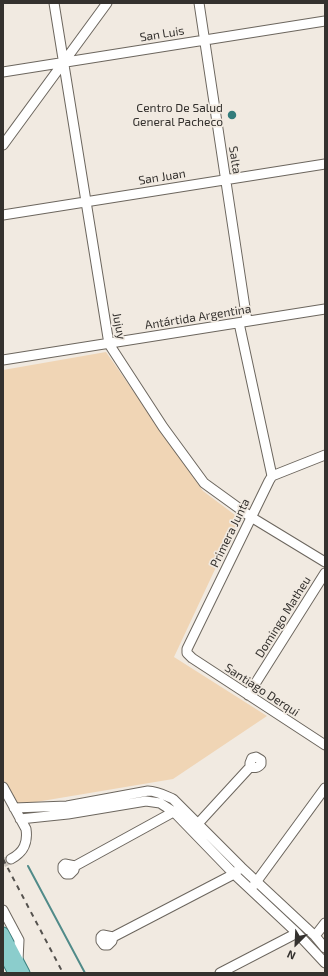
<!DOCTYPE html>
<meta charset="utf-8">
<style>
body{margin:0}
#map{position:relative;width:328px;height:976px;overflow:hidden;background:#f1eae1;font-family:"Exo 2",sans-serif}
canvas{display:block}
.frame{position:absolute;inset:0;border:4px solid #34312e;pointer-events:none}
.north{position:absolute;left:276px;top:924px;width:40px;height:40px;-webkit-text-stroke:3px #f1eae1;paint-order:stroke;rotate:204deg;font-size:11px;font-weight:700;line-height:16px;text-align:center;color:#34312e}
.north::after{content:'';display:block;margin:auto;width:14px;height:18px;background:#34312e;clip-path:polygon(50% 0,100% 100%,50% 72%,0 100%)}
</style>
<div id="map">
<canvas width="328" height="976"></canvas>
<div class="frame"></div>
<div class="north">N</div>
</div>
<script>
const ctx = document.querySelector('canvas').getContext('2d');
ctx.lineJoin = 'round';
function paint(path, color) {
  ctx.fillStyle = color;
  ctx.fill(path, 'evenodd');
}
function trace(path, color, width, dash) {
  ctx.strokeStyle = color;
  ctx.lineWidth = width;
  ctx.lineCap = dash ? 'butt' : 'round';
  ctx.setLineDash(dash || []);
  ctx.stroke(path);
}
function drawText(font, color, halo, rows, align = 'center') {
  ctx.font = font + ' "Exo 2",sans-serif';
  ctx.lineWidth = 3.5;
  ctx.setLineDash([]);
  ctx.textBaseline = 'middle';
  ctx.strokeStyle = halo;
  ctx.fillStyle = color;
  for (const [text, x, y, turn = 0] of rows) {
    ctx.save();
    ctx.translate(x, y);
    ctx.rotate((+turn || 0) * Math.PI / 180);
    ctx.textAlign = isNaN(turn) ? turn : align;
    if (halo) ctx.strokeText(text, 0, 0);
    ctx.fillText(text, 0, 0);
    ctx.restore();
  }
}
const green = new Path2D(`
 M 106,352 L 203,491 L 239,518 L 174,657 L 267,716 L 173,779 L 18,805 L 3,779 L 3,370 Z`);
const stream = new Path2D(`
 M 28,866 L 85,973`);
const minorTunnel = new Path2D(`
 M 3,863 L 11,859`);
const minor = new Path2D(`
 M 54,3 L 109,344 L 163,427 L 204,483 L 251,517 L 325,562
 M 199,3 L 247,321
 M 3,72 L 325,21
 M 3,145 L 107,3
 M 3,215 L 325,164
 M 239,323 L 272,476
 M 3,360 L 325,309
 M 325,455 L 272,476 L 269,481 L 187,649 L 187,653 L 192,658 L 325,745
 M 248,695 L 325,573
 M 3,787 L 26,829 C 28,843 24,852 11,859
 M 14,808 L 67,806 L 148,791 C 157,791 164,795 173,799 L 241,867 L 315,936 L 325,948
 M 20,819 L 68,814 L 146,801 L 160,803 L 174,812 L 234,874 L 297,933 L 325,963
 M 194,828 L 250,767 L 250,763 L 252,758 L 256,757 L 261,760 L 261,764 C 258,768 255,768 250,767
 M 75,866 L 65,864 L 63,866 L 63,870 L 66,874 L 70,874 L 74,870 L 75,866 L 177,810
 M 254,885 L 325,788
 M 3,910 L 19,940 L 18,961
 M 315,936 L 325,923
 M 113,937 L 103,935 L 101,937 L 101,941 L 104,945 L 108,945 L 112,941 L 113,937 L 234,874 L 238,870
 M 220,973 L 297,933`);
const major = new Path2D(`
 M 3,933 L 24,973
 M 3,952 L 14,973`);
const rail = new Path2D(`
 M 3,859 L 63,973`);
const markers = [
 [232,115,5,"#337c7b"]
];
const streetNames = [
 ["San Luis",162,34,-9],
 ["Salta",235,160,81],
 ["San Juan",162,177,-9],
 ["Antártida Argentina",198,317,-9],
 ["Jujuy",119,326,79],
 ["Primera Junta",230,533,-64],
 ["Domingo Matheu",283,617,-58],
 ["Santiago Derqui",262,690,33]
];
const poiNames = [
 ["Centro De Salud",223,108],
 ["General Pacheco",223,122]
];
paint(green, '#f0d5b5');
trace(stream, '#518b89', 2);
trace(minorTunnel, '#cbc5bd', 9, [9, 4.5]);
trace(minor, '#6c665e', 11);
trace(major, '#3a807f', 13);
trace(minor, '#fff', 9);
trace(major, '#8bcdcc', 11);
trace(rail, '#55524e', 2, [5, 5]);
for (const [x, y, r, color] of markers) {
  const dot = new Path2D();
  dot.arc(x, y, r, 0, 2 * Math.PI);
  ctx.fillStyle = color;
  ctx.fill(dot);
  trace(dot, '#f1eae1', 1.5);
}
drawText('12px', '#34312e', '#f1eae1', streetNames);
drawText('12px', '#34312e', '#f1eae1', poiNames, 'right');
</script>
